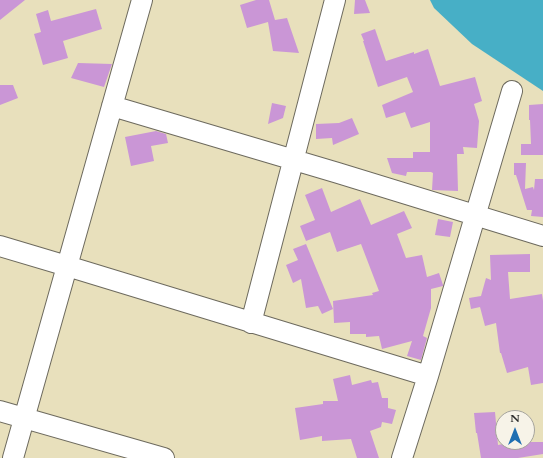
<!DOCTYPE html>
<style>
body{margin:0}
#map{position:relative;width:543px;height:458px;overflow:hidden;background:#e8e0bc;font-family:Cardo,serif}
canvas{display:block}
.north{position:absolute;left:495px;top:410px;width:40px;height:40px;box-sizing:border-box;background:#f7f3e8;border:1px solid #a5a39c;border-radius:50%;rotate:0deg;font-size:11px;font-weight:700;line-height:16px;text-align:center;color:#2b2b2b}
.north::after{content:'';display:block;margin:auto;width:14px;height:18px;background:#1f6fb2;clip-path:polygon(50% 0,100% 100%,50% 72%,0 100%)}
</style>
<div id="map">
<canvas width="543" height="458"></canvas>
<div class="north">N</div>
</div>
<script>
const ctx = document.querySelector('canvas').getContext('2d');
ctx.lineJoin = 'round';
function paint(path, color) {
  ctx.fillStyle = color;
  ctx.fill(path, 'evenodd');
}
function trace(path, color, width, dash) {
  ctx.strokeStyle = color;
  ctx.lineWidth = width;
  ctx.lineCap = dash ? 'butt' : 'round';
  ctx.setLineDash(dash || []);
  ctx.stroke(path);
}
const water = new Path2D(`
 M 430,0 L 543,0 L 543,91 L 472,44 L 434,8 Z`);
const building = new Path2D(`
 M 0,0 L 25,0 L 0,20 Z
 M 256,0 L 269,0 L 275,20 L 287,18 L 299,53 L 273,51 L 268,22 L 247,28 L 240,5 Z
 M 355,0 L 365,0 L 370,13 L 354,14 Z
 M 96,9 L 102,29 L 63,41 L 68,58 L 43,65 L 34,34 L 41,32 L 36,14 L 48,10 L 51,21 Z
 M 375,29 L 386,61 L 414,52 L 414,54 L 428,49 L 440,86 L 475,77 L 482,101 L 474,104 L 479,121 L 477,148 L 463,147 L 464,154 L 457,154 L 458,191 L 432,190 L 433,173 L 431,172 L 407,172 L 406,176 L 392,173 L 387,158 L 413,158 L 413,152 L 430,152 L 430,122 L 411,128 L 405,112 L 386,118 L 382,105 L 413,92 L 407,77 L 378,87 L 363,41 L 364,41 L 361,34 Z
 M 78,63 L 112,64 L 104,87 L 71,78 Z
 M 0,85 L 13,85 L 18,98 L 0,105 Z
 M 272,103 L 286,106 L 283,118 L 268,124 Z
 M 543,104 L 543,155 L 521,155 L 521,144 L 531,144 L 530,120 L 529,120 L 529,105 Z
 M 352,118 L 359,134 L 333,145 L 332,138 L 316,139 L 316,124 L 339,123 Z
 M 156,131 L 166,134 L 168,143 L 151,146 L 154,161 L 131,166 L 125,137 Z
 M 514,163 L 526,163 L 525,189 L 533,187 L 534,190 L 535,179 L 543,179 L 543,217 L 531,216 L 532,210 L 527,210 L 516,175 L 514,175 Z
 M 322,188 L 331,212 L 360,199 L 371,225 L 404,211 L 412,228 L 397,234 L 406,258 L 422,255 L 427,277 L 439,273 L 443,285 L 443,286 L 431,289 L 431,308 L 423,336 L 427,338 L 421,360 L 407,356 L 412,341 L 382,349 L 379,336 L 366,337 L 366,334 L 350,334 L 350,322 L 334,323 L 333,301 L 373,295 L 372,293 L 379,291 L 361,244 L 337,252 L 330,232 L 306,241 L 300,226 L 315,220 L 305,195 Z
 M 438,219 L 453,222 L 450,237 L 435,235 Z
 M 306,244 L 333,309 L 322,314 L 318,306 L 306,308 L 301,279 L 293,283 L 286,265 L 298,260 L 293,249 Z
 M 530,254 L 530,272 L 508,272 L 510,299 L 542,294 L 543,301 L 543,383 L 531,385 L 528,367 L 507,373 L 501,353 L 500,353 L 496,323 L 485,326 L 480,307 L 471,309 L 469,298 L 481,296 L 486,278 L 491,280 L 490,255 Z
 M 350,375 L 352,385 L 371,380 L 372,383 L 378,382 L 382,398 L 388,398 L 388,408 L 396,410 L 392,424 L 382,422 L 381,427 L 370,431 L 379,458 L 357,458 L 351,439 L 322,441 L 322,436 L 300,440 L 295,408 L 323,404 L 323,401 L 338,401 L 333,379 Z
 M 495,412 L 498,445 L 512,442 L 543,442 L 543,454 L 518,458 L 481,458 L 477,433 L 476,433 L 474,413 Z`);
const minor = new Path2D(`
 M 112,106 L 338,173 L 543,236
 M 0,246 L 67,266 L 428,376
 M 251,323 L 335,0
 M 0,411 L 164,458
 M 13,458 L 142,0
 M 402,458 L 428,376 L 512,91`);
paint(water, '#47afc6');
paint(building, '#ca96d6');
trace(minor, '#6d6a5e', 22);
trace(minor, '#fff', 20);
</script>
